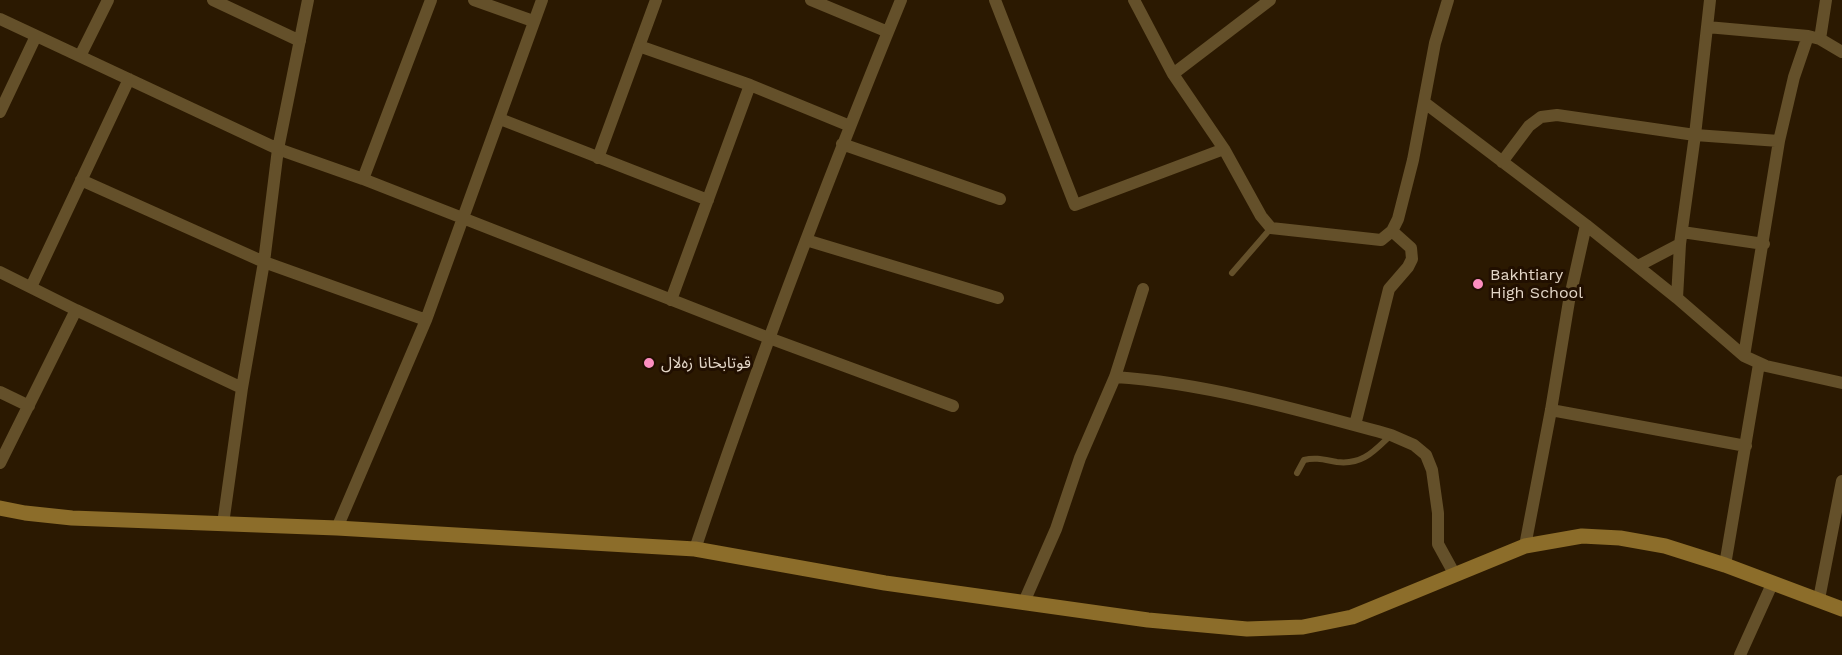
<!DOCTYPE html>
<meta charset="utf-8">
<style>
body{margin:0}
canvas{display:block;background:#2b1901}
</style>
<canvas width="1842" height="655"></canvas>
<script>
const ctx = document.querySelector('canvas').getContext('2d');
ctx.lineJoin = 'round';
function trace(path, color, width, dash) {
  ctx.strokeStyle = color;
  ctx.lineWidth = width;
  ctx.lineCap = dash ? 'butt' : 'round';
  ctx.setLineDash(dash || []);
  ctx.stroke(path);
}
function drawText(font, color, halo, rows, align = 'center') {
  ctx.font = font + ' "Work Sans","Noto Sans Arabic",sans-serif';
  ctx.lineWidth = 6;
  ctx.setLineDash([]);
  ctx.textBaseline = 'middle';
  ctx.strokeStyle = halo;
  ctx.fillStyle = color;
  for (const [text, x, y, turn = 0] of rows) {
    ctx.save();
    ctx.translate(x, y);
    ctx.rotate((+turn || 0) * Math.PI / 180);
    ctx.textAlign = isNaN(turn) ? turn : align;
    if (halo) ctx.strokeText(text, 0, 0);
    ctx.fillText(text, 0, 0);
    ctx.restore();
  }
}
const service = new Path2D(`
 M 1232,273 L 1271,228
 M 1297,473 L 1304,460 C 1316,457 1325,460 1337,462 C 1363,465 1374,451 1391,435`);
const minor = new Path2D(`
 M 213,0 L 300,41
 M 474,0 L 533,21
 M 811,0 L 888,32
 M 995,0 L 1075,205 L 1224,149
 M 1134,0 L 1173,74 L 1224,149 L 1261,216 L 1271,228 L 1381,240 L 1392,231 L 1398,219 L 1413,160 L 1435,43 L 1448,0
 M 0,19 L 278,149 L 363,179 L 769,338 L 953,406
 M 1707,27 L 1808,36 L 1820,39 L 1842,52
 M 1820,39 L 1826,0
 M 639,46 L 750,85 L 850,126
 M 80,56 L 108,0
 M 1173,74 L 1270,0
 M 1425,103 L 1586,225 L 1677,298 L 1744,356 L 1766,366 L 1842,383
 M 0,112 L 36,36
 M 500,119 L 708,200
 M 842,144 L 1000,199
 M 598,158 L 656,0
 M 1502,162 L 1529,126 L 1541,117 L 1557,115 L 1695,135 L 1779,141
 M 363,179 L 431,0
 M 81,180 L 264,262 L 426,320
 M 1682,232 L 1764,244
 M 806,240 L 998,298
 M 1638,266 L 1680,244
 M 0,272 L 76,310 L 242,388
 M 31,287 L 129,79
 M 1677,298 L 1680,244 L 1695,135 L 1710,0
 M 671,300 L 750,85
 M 1744,356 L 1779,141 L 1794,77 L 1808,36
 M 1115,377 C 1206,383 1303,411 1391,435 L 1414,445 L 1426,455 L 1432,470 L 1438,513 L 1438,544 L 1455,575
 M 0,392 L 29,406
 M 1551,410 L 1746,446
 M 1355,425 L 1389,289 L 1408,267 L 1412,259 L 1411,248 L 1392,231
 M 0,463 L 76,310
 M 223,524 L 242,388 L 264,262 L 278,149 L 308,0
 M 337,528 L 426,320 L 542,0
 M 1525,546 L 1551,410 L 1569,301 L 1586,225
 M 695,549 C 757,364 827,181 901,0
 M 1725,565 L 1759,364
 M 1819,599 L 1842,481
 M 1024,602 L 1056,529 L 1080,458 L 1115,377 L 1143,289
 M 1740,655 L 1773,582`);
const secondary = new Path2D(`
 M 0,508 L 25,513 L 72,518 L 337,528 L 695,549 L 885,583 L 1148,620 L 1247,629 L 1303,627 L 1352,617 L 1525,546 L 1582,536 L 1620,538 L 1665,546 L 1725,565 L 1842,609`);
const markers = [
 [1478,284,6,"#fd8ec0"],
 [649,363,6,"#fd8ec0"]
];
const poiNames = [
 ["Bakhtiary",1490,275],
 ["High School",1490,293],
 ["قوتابخانا زەلال",661,363]
];
trace(service, '#64502a', 6);
trace(minor, '#64502a', 12);
trace(secondary, '#8c6d2a', 15);
for (const [x, y, r, color] of markers) {
  const dot = new Path2D();
  dot.arc(x, y, r, 0, 2 * Math.PI);
  ctx.fillStyle = color;
  ctx.fill(dot);
  trace(dot, '#210f00', 2);
}
drawText('16px', '#e3d6c7', '#210f00', poiNames, 'left');
</script>
